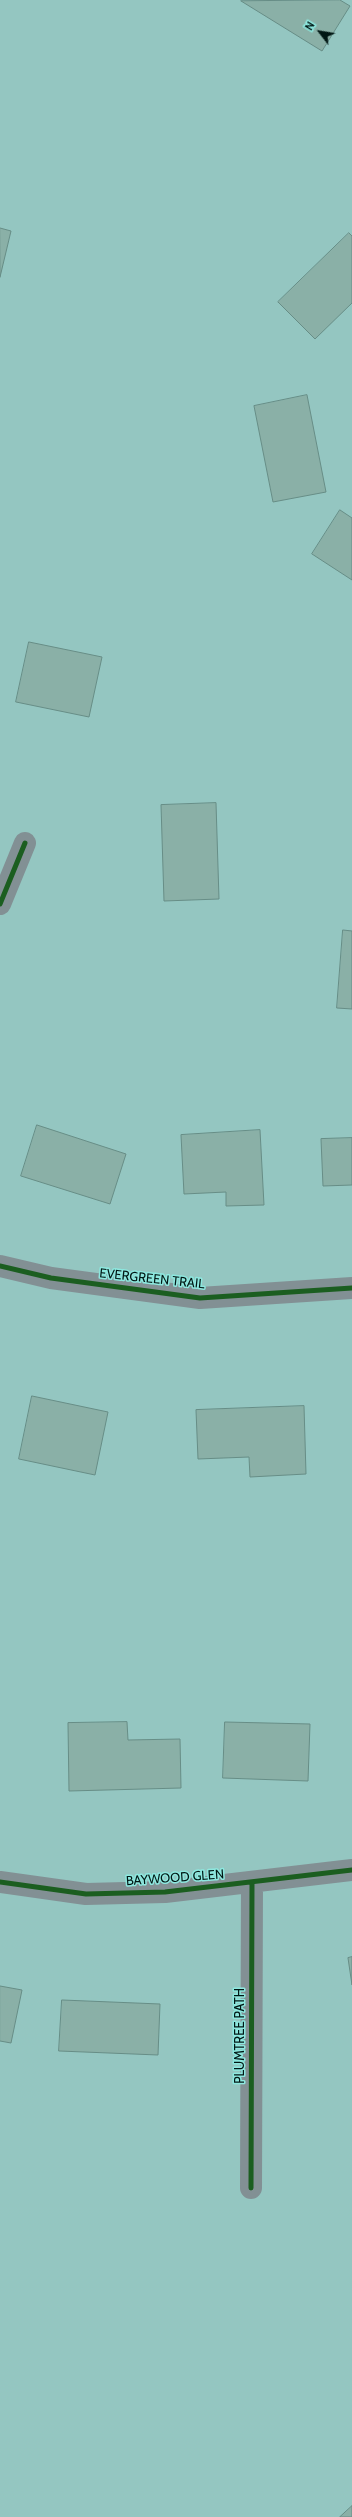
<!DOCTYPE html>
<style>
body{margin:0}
#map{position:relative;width:352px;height:2517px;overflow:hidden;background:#94c6c1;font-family:Cabin,sans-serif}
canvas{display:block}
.north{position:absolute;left:300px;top:12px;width:40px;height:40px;-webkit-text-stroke:3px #8de8df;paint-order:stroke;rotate:301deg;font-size:11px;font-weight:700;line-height:16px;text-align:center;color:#001714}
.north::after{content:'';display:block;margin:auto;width:14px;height:18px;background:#001714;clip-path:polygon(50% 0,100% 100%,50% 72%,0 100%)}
</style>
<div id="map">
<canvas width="352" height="2517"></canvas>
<div class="north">N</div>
</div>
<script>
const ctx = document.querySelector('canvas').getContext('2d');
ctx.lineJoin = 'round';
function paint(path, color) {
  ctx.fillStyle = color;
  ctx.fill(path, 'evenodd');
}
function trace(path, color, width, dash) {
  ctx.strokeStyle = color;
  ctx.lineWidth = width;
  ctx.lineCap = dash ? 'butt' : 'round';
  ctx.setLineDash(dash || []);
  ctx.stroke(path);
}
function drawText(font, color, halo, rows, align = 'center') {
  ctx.font = font + ' Cabin,sans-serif';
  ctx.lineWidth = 3;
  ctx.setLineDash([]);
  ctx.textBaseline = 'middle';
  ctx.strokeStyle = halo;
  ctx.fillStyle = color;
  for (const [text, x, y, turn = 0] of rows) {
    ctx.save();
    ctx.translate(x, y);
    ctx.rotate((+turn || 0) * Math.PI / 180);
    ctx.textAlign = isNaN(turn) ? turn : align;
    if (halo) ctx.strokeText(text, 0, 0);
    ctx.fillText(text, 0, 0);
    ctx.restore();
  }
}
const building = new Path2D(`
 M 340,0 L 350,6 L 322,51 L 241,1 Z
 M 0,228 L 11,231 L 0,277 Z
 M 349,233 L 352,236 L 352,303 L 315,339 L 278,302 Z
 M 307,395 L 326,492 L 273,502 L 254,406 Z
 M 340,510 L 352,518 L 352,580 L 312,554 Z
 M 29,642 L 102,657 L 89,717 L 16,702 Z
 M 216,803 L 219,899 L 164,901 L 161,805 Z
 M 343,930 L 352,931 L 352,1009 L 337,1008 Z
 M 37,1125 L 126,1154 L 110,1204 L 21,1176 Z
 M 260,1130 L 264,1205 L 226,1206 L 226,1192 L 184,1194 L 181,1135 Z
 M 352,1138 L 352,1185 L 323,1186 L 321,1139 Z
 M 32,1396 L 108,1412 L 95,1475 L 19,1459 Z
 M 304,1406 L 306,1474 L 250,1477 L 249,1457 L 198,1459 L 196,1410 Z
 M 127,1722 L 128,1740 L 180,1739 L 181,1788 L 69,1791 L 68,1723 Z
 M 225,1722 L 310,1724 L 308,1781 L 223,1778 Z
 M 352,1957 L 352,1985 L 348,1958 Z
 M 0,1986 L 22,1990 L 11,2043 L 0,2041 Z
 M 62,2000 L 160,2004 L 158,2055 L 59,2051 Z
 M 352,2506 L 352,2517 L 340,2517 Z`);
const street = new Path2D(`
 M 0,904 L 25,843
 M 0,1266 L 51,1278 L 200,1298 L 352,1288
 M 0,1882 L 86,1894 L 165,1892 L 352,1870
 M 251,2188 L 252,1884`);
const cycleway = new Path2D(`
 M 0,904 L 25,843
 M 0,1266 L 51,1278 L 200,1298 L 352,1288
 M 0,1882 L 86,1894 L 165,1892 L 352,1870
 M 251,2188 L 252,1884`);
const streetNames = [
 ["EVERGREEN TRAIL",152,1279,6],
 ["BAYWOOD GLEN",175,1878,-4],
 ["PLUMTREE PATH",240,2036,-90]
];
paint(building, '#8ab0a7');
trace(building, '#678d86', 1);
trace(street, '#829094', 22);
trace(cycleway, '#1b5e20', 5);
drawText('13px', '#001714', '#8de8df', streetNames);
</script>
